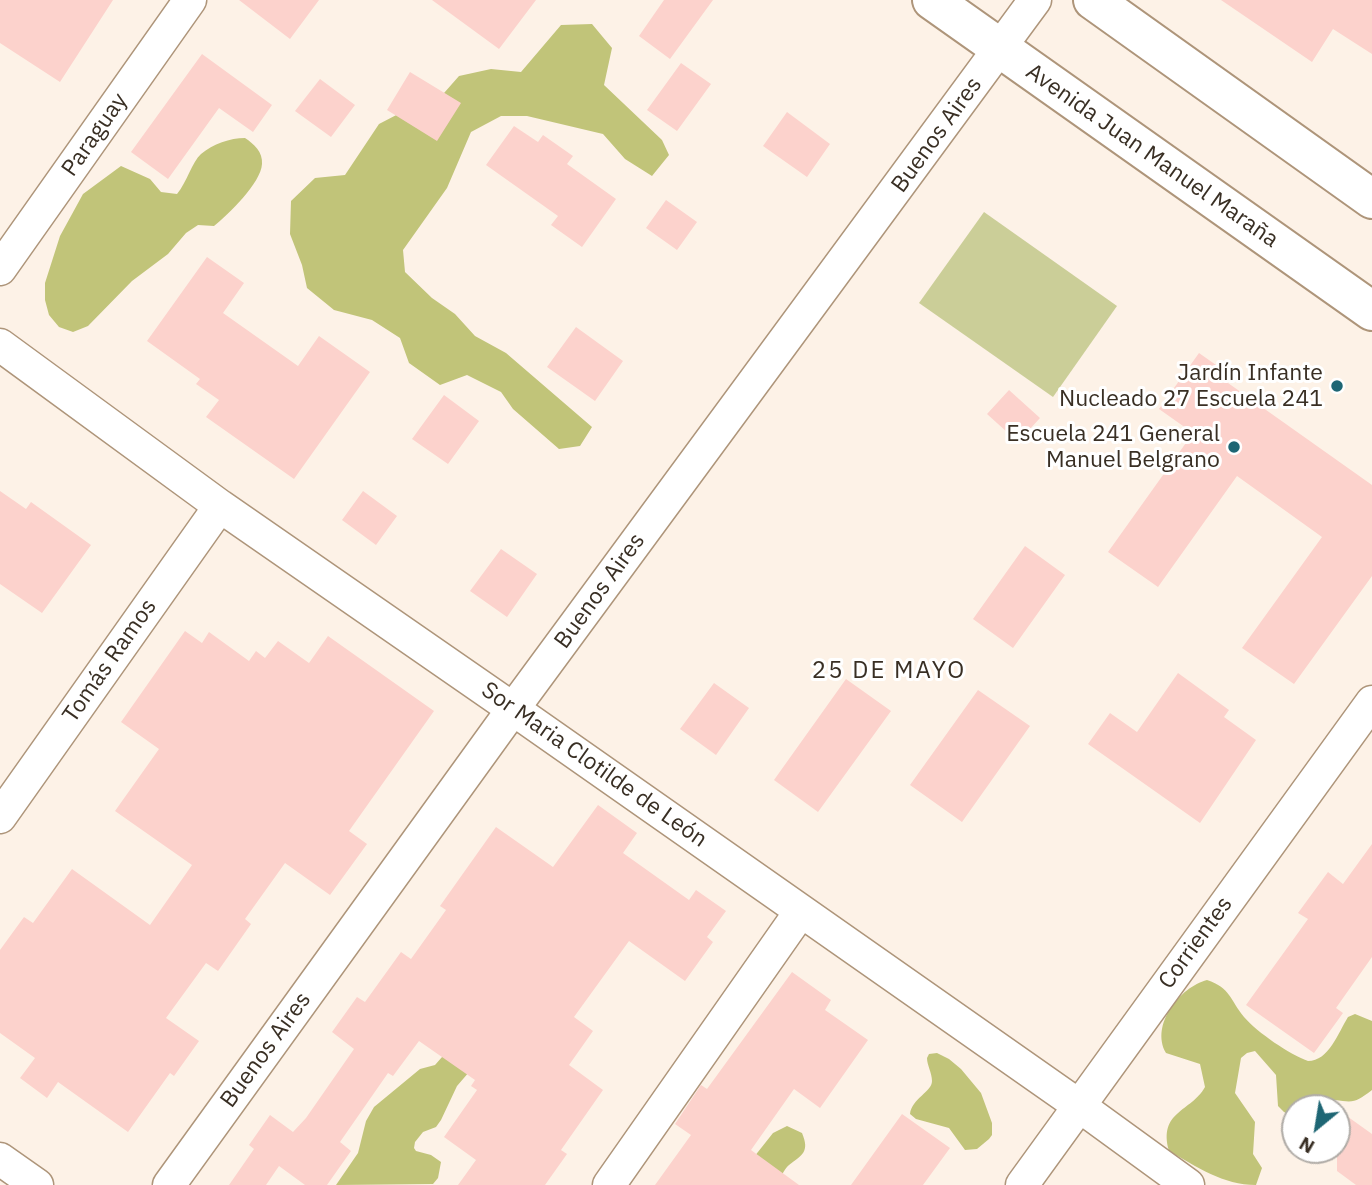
<!DOCTYPE html>
<meta charset="utf-8">
<style>
body{margin:0}
#map{position:relative;width:1372px;height:1185px;overflow:hidden;background:#fdf2e7;font-family:"IBM Plex Sans",sans-serif}
canvas{display:block}
.north{position:absolute;left:1281px;top:1094px;width:70px;height:70px;box-sizing:border-box;background:#fff;border:2px solid #b0aca7;border-radius:50%;rotate:210deg;font-size:19px;font-weight:700;line-height:28px;text-align:center;color:#392f24}
.north::after{content:'';display:block;margin:auto;width:24px;height:32px;background:#1e6674;clip-path:polygon(50% 0,100% 100%,50% 72%,0 100%)}
</style>
<div id="map">
<canvas width="1372" height="1185"></canvas>
<div class="north">N</div>
</div>
<script>
const ctx = document.querySelector('canvas').getContext('2d');
ctx.lineJoin = 'round';
function paint(path, color) {
  ctx.fillStyle = color;
  ctx.fill(path, 'evenodd');
}
function trace(path, color, width, dash) {
  ctx.strokeStyle = color;
  ctx.lineWidth = width;
  ctx.lineCap = dash ? 'butt' : 'round';
  ctx.setLineDash(dash || []);
  ctx.stroke(path);
}
function drawText(font, color, halo, rows, align = 'center') {
  ctx.font = font + ' "IBM Plex Sans",sans-serif';
  ctx.lineWidth = 6;
  ctx.setLineDash([]);
  ctx.textBaseline = 'middle';
  ctx.strokeStyle = halo;
  ctx.fillStyle = color;
  for (const [text, x, y, turn = 0] of rows) {
    ctx.save();
    ctx.translate(x, y);
    ctx.rotate((+turn || 0) * Math.PI / 180);
    ctx.textAlign = isNaN(turn) ? turn : align;
    if (halo) ctx.strokeText(text, 0, 0);
    ctx.fillText(text, 0, 0);
    ctx.restore();
  }
}
const green = new Path2D(`
 M 984,212 L 1117,306 L 1053,397 L 919,303 Z`);
const forest = new Path2D(`
 M 592,24 L 612,48 L 604,85 L 662,140 L 669,155 L 652,176 L 625,159 L 603,134 L 527,116 L 501,116 L 471,132 L 447,188 L 403,250 L 405,272 L 432,298 L 455,314 L 475,336 L 506,353 L 592,427 L 580,446 L 559,449 L 513,409 L 501,392 L 467,375 L 440,385 L 409,363 L 400,338 L 372,320 L 334,310 L 307,288 L 302,265 L 290,234 L 291,201 L 315,178 L 345,175 L 379,124 L 406,110 L 437,101 L 459,76 L 491,69 L 521,72 L 561,25 Z
 M 245,138 C 254,144 263,152 262,164 C 261,183 228,215 214,226 L 198,225 L 186,233 L 168,254 L 132,281 L 88,326 L 73,332 L 59,327 L 49,315 L 45,300 L 45,283 L 60,236 L 83,194 L 121,166 L 150,179 L 161,192 L 177,194 C 187,182 192,162 201,154 C 213,144 230,138 245,138 Z
 M 1207,980 C 1231,988 1230,1000 1244,1017 C 1258,1033 1289,1054 1308,1061 C 1329,1061 1338,1033 1348,1017 L 1355,1014 L 1372,1021 L 1372,1090 C 1356,1102 1355,1103 1335,1100 L 1321,1108 L 1295,1108 L 1295,1118 L 1284,1112 L 1278,1106 L 1276,1075 L 1255,1051 L 1247,1053 L 1241,1058 L 1235,1093 L 1255,1122 L 1253,1154 L 1262,1168 L 1256,1185 C 1223,1185 1197,1167 1169,1151 C 1158,1111 1191,1112 1205,1087 L 1200,1064 L 1166,1053 C 1150,1025 1180,987 1207,980 Z
 M 472,1023 L 482,1057 L 457,1086 L 441,1120 L 436,1127 L 423,1132 L 415,1142 L 414,1148 L 416,1151 L 431,1155 L 441,1162 L 438,1178 L 433,1184 L 336,1185 L 358,1153 L 366,1121 L 374,1107 L 420,1069 L 435,1065 Z
 M 937,1053 L 949,1059 L 961,1069 L 981,1093 L 992,1123 L 992,1135 L 989,1139 L 977,1149 L 965,1150 L 949,1128 L 916,1119 L 910,1114 C 912,1098 932,1092 932,1081 C 932,1073 927,1065 927,1058 L 929,1054 Z
 M 787,1126 L 802,1133 C 810,1152 802,1155 789,1165 C 784,1169 780,1179 777,1185 L 754,1157 L 773,1133 Z`);
const building = new Path2D(`
 M 0,0 L 113,0 L 60,82 L 0,43 Z
 M 239,0 L 319,0 L 290,39 Z
 M 432,0 L 536,0 L 499,49 Z
 M 664,0 L 713,0 L 670,59 L 639,36 Z
 M 1221,0 L 1372,0 L 1372,54 L 1333,29 L 1312,62 Z
 M 202,54 L 272,105 L 253,132 L 219,108 L 168,179 L 131,152 Z
 M 681,63 L 711,84 L 677,131 L 647,110 Z
 M 410,72 L 461,103 L 437,141 L 387,110 Z
 M 320,79 L 355,105 L 331,137 L 295,111 Z
 M 787,112 L 830,144 L 807,177 L 763,146 Z
 M 514,126 L 538,142 L 543,135 L 573,156 L 567,164 L 616,199 L 582,247 L 551,225 L 558,216 L 486,165 Z
 M 666,200 L 697,222 L 677,250 L 646,228 Z
 M 207,257 L 244,283 L 223,313 L 298,366 L 319,336 L 370,372 L 294,479 L 206,417 L 219,400 L 196,384 L 200,379 L 147,341 Z
 M 576,327 L 623,361 L 595,401 L 547,367 Z
 M 1199,353 L 1233,377 L 1228,383 L 1372,485 L 1372,576 L 1294,684 L 1242,648 L 1322,537 L 1237,476 L 1158,587 L 1108,552 L 1193,433 L 1159,409 Z
 M 1009,390 L 1040,418 L 1018,442 L 987,414 Z
 M 444,395 L 479,421 L 448,464 L 412,439 Z
 M 0,491 L 26,509 L 31,502 L 91,545 L 42,613 L 0,584 Z
 M 363,491 L 397,516 L 376,545 L 342,520 Z
 M 1025,546 L 1065,575 L 1013,648 L 973,619 Z
 M 501,549 L 537,574 L 507,617 L 470,591 Z
 M 185,631 L 202,643 L 209,632 L 249,661 L 256,651 L 265,658 L 278,641 L 309,663 L 328,636 L 434,711 L 349,831 L 367,844 L 330,895 L 285,863 L 245,919 L 251,924 L 218,971 L 206,963 L 166,1018 L 199,1041 L 174,1076 L 170,1073 L 128,1132 L 58,1082 L 47,1098 L 20,1078 L 35,1058 L 0,1033 L 0,950 L 24,917 L 33,923 L 72,869 L 150,925 L 192,865 L 115,811 L 159,749 L 121,722 Z
 M 1178,673 L 1229,710 L 1224,717 L 1256,740 L 1200,823 L 1088,744 L 1110,713 L 1137,732 Z
 M 846,679 L 891,711 L 818,812 L 774,780 Z
 M 714,683 L 749,708 L 716,755 L 680,729 Z
 M 978,690 L 1030,726 L 962,822 L 910,785 Z
 M 598,805 L 637,833 L 623,853 L 689,900 L 696,890 L 726,911 L 707,937 L 713,942 L 685,981 L 629,941 L 574,1017 L 593,1031 L 569,1065 L 603,1090 L 561,1150 L 567,1154 L 545,1185 L 458,1185 L 476,1160 L 444,1137 L 477,1090 L 471,1086 L 475,1080 L 419,1041 L 393,1076 L 388,1073 L 340,1142 L 351,1151 L 327,1185 L 305,1185 L 279,1166 L 266,1185 L 229,1185 L 254,1149 L 249,1145 L 270,1115 L 293,1132 L 306,1118 L 354,1049 L 332,1032 L 357,997 L 365,1002 L 401,952 L 411,959 L 446,910 L 440,906 L 496,827 L 553,867 Z
 M 1372,844 L 1372,957 L 1336,1008 L 1343,1013 L 1314,1053 L 1246,1005 L 1308,919 L 1298,913 L 1328,872 L 1343,884 Z
 M 792,972 L 831,1000 L 825,1010 L 868,1040 L 820,1108 L 794,1089 L 751,1150 L 799,1185 L 655,1185 L 691,1135 L 675,1124 L 701,1085 L 707,1089 Z
 M 1337,1109 L 1372,1134 L 1372,1185 L 1356,1185 L 1337,1171 Z
 M 902,1114 L 950,1148 L 923,1185 L 851,1185 Z`);
const street = new Path2D(`
 M 0,269 L 190,0
 M 0,345 L 220,506 L 513,709 L 1078,1105 L 1188,1185
 M 0,817 L 220,506
 M 0,1159 L 37,1185
 M 169,1185 L 513,709 L 1035,0
 M 609,1185 L 801,911
 M 1022,1185 L 1372,702`);
const secondary = new Path2D(`
 M 932,0 L 1372,311
 M 1093,0 L 1372,199`);
const markers = [
 [1337,386,7,"#1e6674"],
 [1234,447,7,"#1e6674"]
];
const streetNames = [
 ["Paraguay",95,135,-55],
 ["Buenos Aires",937,135,-54],
 ["Avenida Juan Manuel Maraña",1152,156,35],
 ["Buenos Aires",600,591,-54],
 ["Tomás Ramos",110,661,-55],
 ["Sor Maria Clotilde de León",594,765,35],
 ["Corrientes",1196,943,-54],
 ["Buenos Aires",266,1050,-54]
];
const poiNames = [
 ["Jardín Infante",1323,373],
 ["Nucleado 27 Escuela 241",1323,399],
 ["Escuela 241 General",1220,434],
 ["Manuel Belgrano",1220,460]
];
const neighbourhoodNames = [
 ["25 DE MAYO",889,671]
];
paint(green, '#cbce98');
paint(forest, '#c1c479');
paint(building, '#fcd2cc');
trace(street, '#ae957a', 35);
trace(secondary, '#ae957a', 42);
trace(street, '#fff', 32);
trace(secondary, '#fff', 38);
for (const [x, y, r, color] of markers) {
  const dot = new Path2D();
  dot.arc(x, y, r, 0, 2 * Math.PI);
  ctx.fillStyle = color;
  ctx.fill(dot);
  trace(dot, '#fff', 2.5);
}
drawText('23px', '#392f24', '#fff', streetNames);
drawText('23px', '#392f24', '#fff', poiNames, 'right');
ctx.letterSpacing = '2px';
drawText('24px', '#392f24', '#fff', neighbourhoodNames);
ctx.letterSpacing = '0px';
</script>
